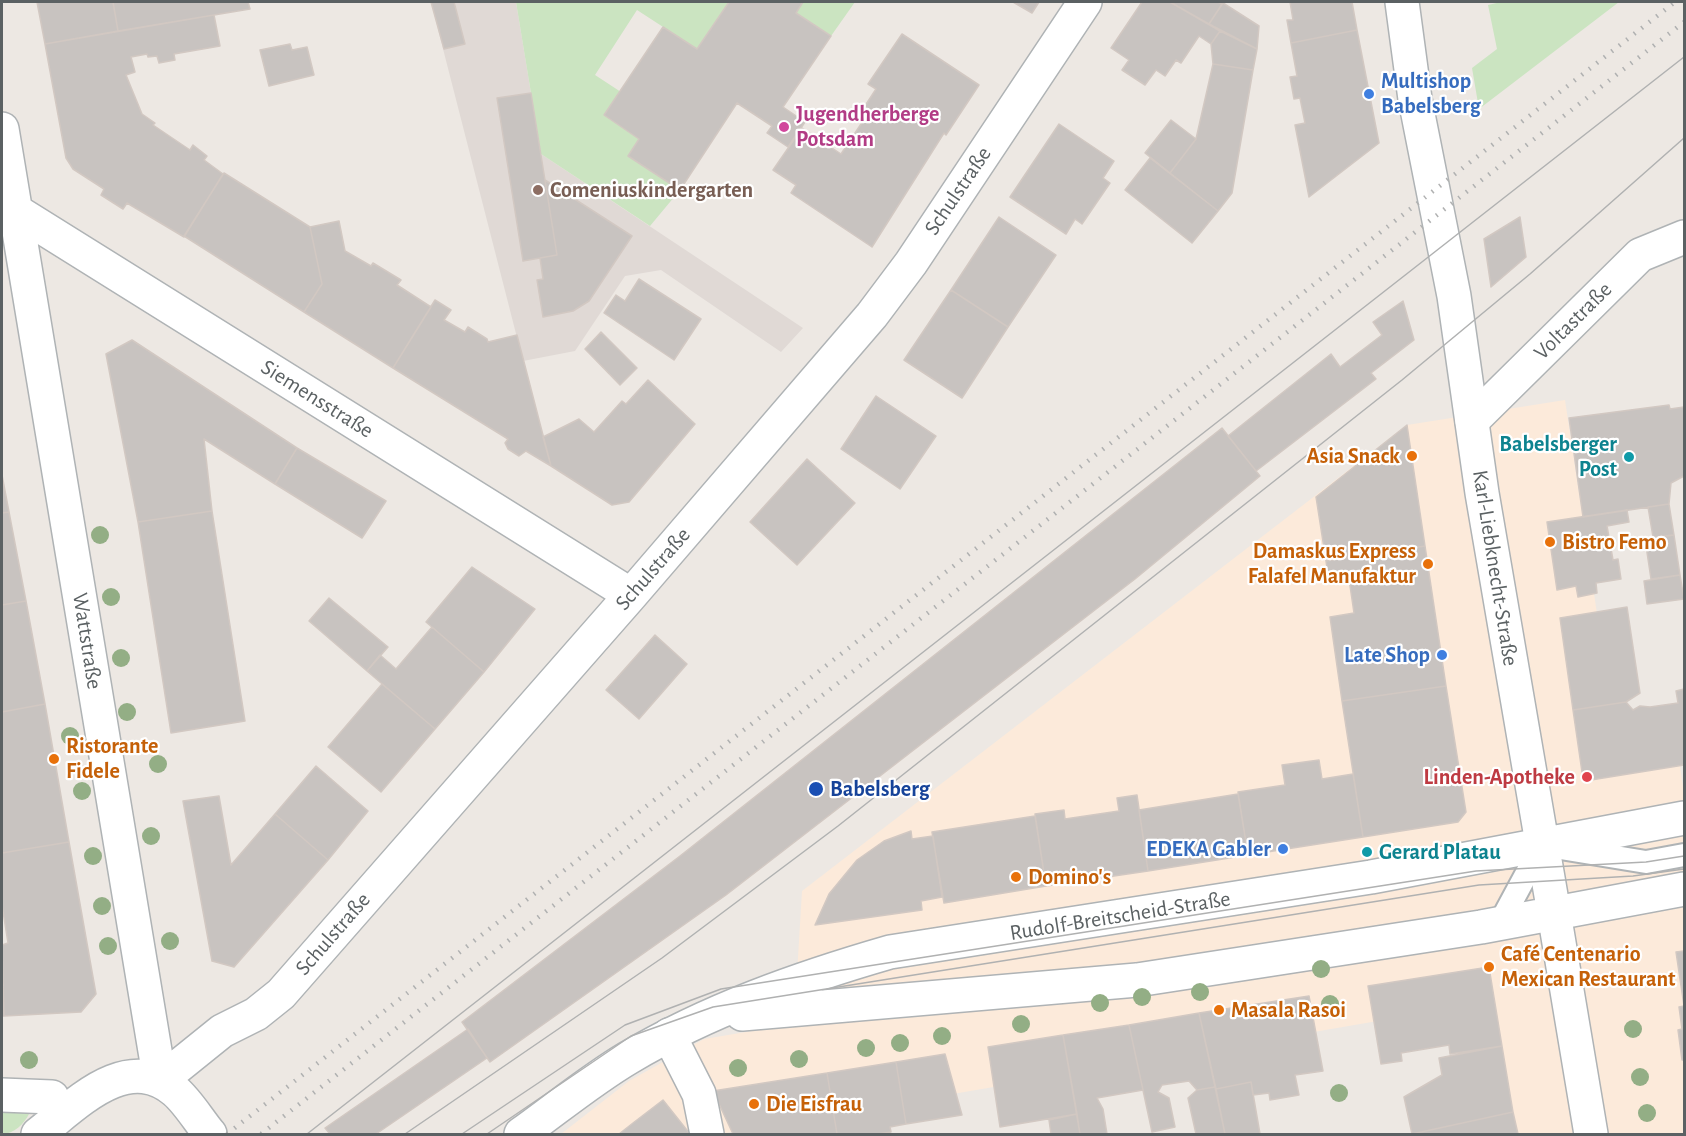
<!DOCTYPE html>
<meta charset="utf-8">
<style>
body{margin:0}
#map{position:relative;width:1686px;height:1136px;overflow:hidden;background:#ede8e3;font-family:"Alegreya Sans",sans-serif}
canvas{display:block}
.frame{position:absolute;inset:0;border:3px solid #5b6163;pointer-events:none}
</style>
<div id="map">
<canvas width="1686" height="1136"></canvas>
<div class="frame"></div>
</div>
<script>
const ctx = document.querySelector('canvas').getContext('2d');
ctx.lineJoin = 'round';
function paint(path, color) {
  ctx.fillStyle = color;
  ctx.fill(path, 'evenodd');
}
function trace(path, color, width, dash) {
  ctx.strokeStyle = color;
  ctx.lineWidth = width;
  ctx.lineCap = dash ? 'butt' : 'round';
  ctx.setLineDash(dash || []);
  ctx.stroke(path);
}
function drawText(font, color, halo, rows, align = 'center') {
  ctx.font = font + ' "Alegreya Sans",sans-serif';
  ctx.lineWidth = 4.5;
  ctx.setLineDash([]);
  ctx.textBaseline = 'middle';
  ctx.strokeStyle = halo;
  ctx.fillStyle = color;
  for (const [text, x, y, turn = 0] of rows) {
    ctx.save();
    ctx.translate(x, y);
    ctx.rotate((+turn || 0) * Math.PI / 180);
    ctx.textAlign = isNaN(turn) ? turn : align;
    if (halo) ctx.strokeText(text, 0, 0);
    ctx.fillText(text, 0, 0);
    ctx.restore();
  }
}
const commercial = new Path2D(`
 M 1565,400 L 1617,747 L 1676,739 L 1684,794 L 1684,1134 L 1485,1134 L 1465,1006 L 720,1134 L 561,1134 L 629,1081 L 704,1039 L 794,1024 L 802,891 L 1407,425 Z`);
const education = new Path2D(`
 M 431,2 L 516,2 L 541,154 L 803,328 L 781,352 L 661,270 L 625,276 L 575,351 L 523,361 Z`);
const green = new Path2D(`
 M 516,2 L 729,2 L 697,49 L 637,10 L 595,75 L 621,92 L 639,139 L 680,190 L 650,226 L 541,154 Z
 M 803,2 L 855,2 L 831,36 L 796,13 Z
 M 1501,2 L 1619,2 L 1479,109 L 1472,68 L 1497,49 L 1488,5 Z
 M 2,1110 L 29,1114 C 24,1124 14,1134 2,1134 Z`);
const building = new Path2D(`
 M 37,2 L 113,2 L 118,31 L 45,44 Z
 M 113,2 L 248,2 L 250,9 L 118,31 Z
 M 431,2 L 454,2 L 465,44 L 444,49 Z
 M 729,2 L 803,2 L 796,13 L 831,36 L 783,107 L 805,122 L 788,147 L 767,133 L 772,126 L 737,103 L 680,190 L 628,156 L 639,139 L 604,115 L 663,27 L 697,49 Z
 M 1013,2 L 1039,2 L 1032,13 Z
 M 1142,2 L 1170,2 L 1220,31 L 1211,44 L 1199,36 L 1181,63 L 1176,60 L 1165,76 L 1156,70 L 1145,85 L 1122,70 L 1129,60 L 1111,48 Z
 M 1170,2 L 1218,2 L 1222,4 L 1209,24 Z
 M 1290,2 L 1352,2 L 1357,30 L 1291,43 L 1287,20 L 1293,20 Z
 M 1223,3 L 1259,26 L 1257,49 L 1209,24 Z
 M 214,15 L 220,46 L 174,54 L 175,60 L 159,63 L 157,56 L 148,57 L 147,54 L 131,57 L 135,72 L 126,75 L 142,114 L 155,123 L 153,125 L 190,150 L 193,145 L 207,156 L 204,160 L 223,174 L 184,237 L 127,203 L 123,209 L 101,195 L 104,189 L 73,169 L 66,158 L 45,44 Z
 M 1357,30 L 1379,143 L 1309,197 L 1295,125 L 1305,123 L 1300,98 L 1294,99 L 1290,77 L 1297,76 L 1291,43 Z
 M 1220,31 L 1257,49 L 1253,70 L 1213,64 L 1211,44 Z
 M 902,34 L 979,85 L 946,135 L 944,133 L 872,247 L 791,193 L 796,185 L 773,170 L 802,128 L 841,154 L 867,115 L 861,112 L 876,89 L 868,84 Z
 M 290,44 L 292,50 L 307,47 L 314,75 L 269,86 L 260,50 Z
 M 1213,64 L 1253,70 L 1232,193 L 1218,211 L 1170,173 L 1196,139 Z
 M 531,93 L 557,255 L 523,261 L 497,98 Z
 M 1171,120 L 1196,139 L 1170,173 L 1145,153 Z
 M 1059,124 L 1114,161 L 1103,178 L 1110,183 L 1082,224 L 1075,219 L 1066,234 L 1010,197 Z
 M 1150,158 L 1218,211 L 1192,243 L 1125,190 Z
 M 224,173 L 310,227 L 322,284 L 304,312 L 184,236 Z
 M 545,180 L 632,236 L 589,301 L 573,311 L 543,317 L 537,280 L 543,279 L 540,258 L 557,255 Z
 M 999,217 L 1056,255 L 1008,327 L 951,290 Z
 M 1520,217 L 1526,257 L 1491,287 L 1484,239 Z
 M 339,221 L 345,251 L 371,266 L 373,263 L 401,280 L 397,285 L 431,307 L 393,368 L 304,312 L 322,284 L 310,227 Z
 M 639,279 L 701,319 L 674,360 L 604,313 L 616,295 L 625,301 Z
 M 951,290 L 1008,327 L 962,398 L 904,360 Z
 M 435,300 L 451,310 L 444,320 L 465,332 L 468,327 L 487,339 L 488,342 L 517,335 L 551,466 L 526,451 L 519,456 L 508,449 L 505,443 L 508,439 L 393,368 Z
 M 1403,301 L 1414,340 L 1371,373 L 1376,379 L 1256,471 L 1228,436 L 1331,354 L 1340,367 L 1382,335 L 1373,322 Z
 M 601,332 L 637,368 L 620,385 L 585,349 Z
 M 132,340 L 297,448 L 275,484 L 204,439 L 212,511 L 138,522 L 106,354 Z
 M 648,380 L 695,424 L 629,502 L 612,505 L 551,466 L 543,437 L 579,419 L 594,432 L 622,401 L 626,404 Z
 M 876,396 L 936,436 L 900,489 L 841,449 Z
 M 1669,405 L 1670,409 L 1684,407 L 1684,476 L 1671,483 L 1669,504 L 1583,517 L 1569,418 Z
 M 1407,425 L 1425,546 L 1326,561 L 1316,497 Z
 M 1222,428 L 1260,476 L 1135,579 L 726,895 L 490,1062 L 462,1022 L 680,856 Z
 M 297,448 L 386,501 L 362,538 L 275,484 Z
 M 807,459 L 855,503 L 797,565 L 750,522 Z
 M 2,475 L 9,512 L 2,513 Z
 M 1669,504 L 1674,535 L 1653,537 L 1648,507 Z
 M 1627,510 L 1629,522 L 1607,526 L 1613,560 L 1618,559 L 1621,579 L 1596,583 L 1597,593 L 1578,597 L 1576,586 L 1557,590 L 1547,522 Z
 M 212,511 L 245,721 L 171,733 L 138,522 Z
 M 9,512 L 26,601 L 2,605 L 2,513 Z
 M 1674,535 L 1680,575 L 1651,579 L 1645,539 Z
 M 1425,546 L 1446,686 L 1342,701 L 1330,617 L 1354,613 L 1348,572 L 1328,575 L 1326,561 Z
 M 472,567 L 535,609 L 484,672 L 426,622 Z
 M 1680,575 L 1684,599 L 1647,604 L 1644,581 Z
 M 329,598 L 388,647 L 367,671 L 309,621 Z
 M 26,601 L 45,704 L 2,712 L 2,605 Z
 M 1627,607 L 1640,693 L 1626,702 L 1573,710 L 1560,618 Z
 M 432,627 L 484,672 L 435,729 L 367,671 L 380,655 L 396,669 Z
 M 655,635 L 687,664 L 639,719 L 606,690 Z
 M 382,684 L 435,729 L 381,792 L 328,747 Z
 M 1446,686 L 1466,812 L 1458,822 L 1363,837 L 1342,701 Z
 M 1684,689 L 1684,765 L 1591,780 L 1582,772 L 1573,710 L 1626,702 L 1633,710 L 1640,706 L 1650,707 L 1678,703 L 1676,691 Z
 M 45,704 L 69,842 L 2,853 L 2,712 Z
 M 1319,760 L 1322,779 L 1353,774 L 1363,837 L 1248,855 L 1238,792 L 1285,785 L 1282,765 Z
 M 316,766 L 368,811 L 328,860 L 275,814 Z
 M 1238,794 L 1248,855 L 1148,871 L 1139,810 Z
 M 1137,795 L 1148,871 L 1046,886 L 1035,814 L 1064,810 L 1065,819 L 1119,811 L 1117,798 Z
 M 219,796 L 231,865 L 275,814 L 328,860 L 234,967 L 212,961 L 183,801 Z
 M 1035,816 L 1046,886 L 944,903 L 932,832 Z
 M 911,831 L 912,839 L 933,836 L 942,897 L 921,901 L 922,910 L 815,925 L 829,894 L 857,860 L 884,841 Z
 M 69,842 L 96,994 L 81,1012 L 4,1016 L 2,945 L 8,943 L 2,905 L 2,853 Z
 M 1684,951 L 1684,1060 L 1682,1060 L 1678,1030 L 1682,1029 L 1679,1007 L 1684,1006 L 1676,952 Z
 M 2,962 L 4,1016 L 2,1016 Z
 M 1489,967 L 1502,1046 L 1450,1054 L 1449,1045 L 1401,1053 L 1402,1061 L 1381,1064 L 1368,986 Z
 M 1309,996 L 1323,1071 L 1295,1075 L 1299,1095 L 1270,1100 L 1269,1093 L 1253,1095 L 1251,1082 L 1216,1089 L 1199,1013 Z
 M 1199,1013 L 1215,1087 L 1197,1090 L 1189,1081 L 1162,1085 L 1158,1092 L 1169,1098 L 1175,1127 L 1152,1132 L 1129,1025 Z
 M 1129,1025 L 1143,1090 L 1097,1098 L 1103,1109 L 1107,1134 L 1080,1134 L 1063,1035 Z
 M 468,1029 L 487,1058 L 376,1134 L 330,1134 L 325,1128 Z
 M 1063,1035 L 1077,1114 L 1000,1127 L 988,1047 Z
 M 1502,1046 L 1513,1112 L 1412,1134 L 1404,1097 L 1442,1075 L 1439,1058 Z
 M 945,1054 L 962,1115 L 906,1124 L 896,1062 Z
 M 896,1062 L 906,1124 L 890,1127 L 891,1132 L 878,1134 L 837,1134 L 827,1073 Z
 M 827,1073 L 837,1134 L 733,1134 L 713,1091 Z
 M 1251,1082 L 1260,1134 L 1225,1134 L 1216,1089 Z
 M 1215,1087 L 1225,1134 L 1196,1134 L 1188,1098 L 1197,1090 Z
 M 663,1100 L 690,1134 L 619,1134 L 633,1123 Z
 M 1513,1112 L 1518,1134 L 1412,1134 Z
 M 1077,1114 L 1080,1134 L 1051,1134 L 1049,1120 Z`);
const service = new Path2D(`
 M 1500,923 L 1542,845 L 1646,862 L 1684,855`);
const minor = new Path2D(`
 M 2,129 L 160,1081
 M 2,214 L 16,211 L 631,595
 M 1472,421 L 1640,255 L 1684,237
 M 1554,913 L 1591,1134
 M 669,1035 L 699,1094 L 707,1134
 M 160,1081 L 222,1031 L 256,1014 L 281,994 L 631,595 L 872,315 L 911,263 L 1085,2
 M 2,1095 L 52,1097
 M 38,1134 C 76,1105 126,1050 175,1091 C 188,1102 199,1121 210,1134`);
const tertiary = new Path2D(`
 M 1402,2 L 1415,99 L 1454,296 L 1482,493 L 1554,913
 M 742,1014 L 1137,980 L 1481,927 L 1684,889
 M 521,1134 C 556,1109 591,1080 628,1058 C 709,1010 800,978 890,952 L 1371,877 L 1684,818`);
const tram = new Path2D(`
 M 307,1134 L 1684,57
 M 405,1134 L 662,958 L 838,826 L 1402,380 L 1530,274 L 1684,138
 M 462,1134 L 625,1025 L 721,989 L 1476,871 L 1646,862 L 1684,856
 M 487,1134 L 631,1036 L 713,1007 L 1479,885 L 1633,876 L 1684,869`);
const rail = new Path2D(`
 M 227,1134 L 1675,2
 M 261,1134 L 1684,22`);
const trees = [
 [100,535],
 [111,597],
 [121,658],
 [127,712],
 [70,736],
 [158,764],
 [82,791],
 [151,836],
 [93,856],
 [102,906],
 [170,941],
 [108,946],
 [1321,969],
 [1200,992],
 [1142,997],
 [1100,1003],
 [1330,1004],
 [1021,1024],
 [1633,1029],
 [942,1036],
 [900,1043],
 [866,1048],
 [799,1059],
 [29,1060],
 [738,1068],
 [1640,1077],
 [1339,1093],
 [1647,1113]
];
const markers = [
 [1369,94,6,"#3f7fe0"],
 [784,127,6,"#d1479c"],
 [538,190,6,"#8d6e63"],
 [1412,456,6,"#e8710a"],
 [1629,457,6,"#0f9aa8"],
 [1550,542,6,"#e8710a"],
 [1428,564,6,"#e8710a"],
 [1442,655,6,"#3f7fe0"],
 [54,759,6,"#e8710a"],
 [1587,777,6,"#e0444e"],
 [816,789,8,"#1a4fb4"],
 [1283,849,6,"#3f7fe0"],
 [1367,852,6,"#0f9aa8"],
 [1016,877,6,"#e8710a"],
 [1489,967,6,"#e8710a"],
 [1219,1010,6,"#e8710a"],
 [754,1104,6,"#e8710a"]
];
const shopNames = [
 ["Multishop",1381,81,"left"],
 ["Babelsberg",1381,106,"left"],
 ["Late Shop",1430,655],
 ["EDEKA Gabler",1271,849]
];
const hotelNames = [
 ["Jugendherberge",796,114],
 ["Potsdam",796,139]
];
const educationNames = [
 ["Comeniuskindergarten",550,190]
];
const streetNames = [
 ["Schulstraße",958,191,-56],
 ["Voltastraße",1573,321,-45],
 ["Siemensstraße",317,399,32],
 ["Karl-Liebknecht-Straße",1495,568,81],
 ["Schulstraße",653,569,-49],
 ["Wattstraße",87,641,81],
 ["Rudolf-Breitscheid-Straße",1120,916,-9],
 ["Schulstraße",333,934,-49]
];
const cultureNames = [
 ["Babelsberger",1617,444],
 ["Post",1617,469],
 ["Gerard Platau",1379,852,"left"]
];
const foodNames = [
 ["Asia Snack",1400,456,"right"],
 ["Bistro Femo",1562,542],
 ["Damaskus Express",1416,551,"right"],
 ["Falafel Manufaktur",1416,576,"right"],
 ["Ristorante",66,746],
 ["Fidele",66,771],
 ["Domino's",1028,877],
 ["Café Centenario",1501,954],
 ["Mexican Restaurant",1501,979],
 ["Masala Rasoi",1231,1010],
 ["Die Eisfrau",766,1104]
];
const healthNames = [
 ["Linden-Apotheke",1575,777]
];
const transitNames = [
 ["Babelsberg",830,789]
];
paint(commercial, '#fceada');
paint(education, '#e0d9d5');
paint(green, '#cbe4c1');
paint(building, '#c8c3c0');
trace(building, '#d2c8c2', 1.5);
trace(service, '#afb3b5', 26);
trace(minor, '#afb3b5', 36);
trace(tertiary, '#afb3b5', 36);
trace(service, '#fff', 22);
trace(minor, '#fff', 33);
trace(tertiary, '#fff', 33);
trace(tram, '#b0b1b1', 1.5);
trace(rail, '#b0b1b1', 4.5, [1.5, 8]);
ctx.fillStyle = '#93ae85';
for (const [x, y] of trees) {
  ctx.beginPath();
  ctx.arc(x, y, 9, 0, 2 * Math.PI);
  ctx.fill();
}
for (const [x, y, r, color] of markers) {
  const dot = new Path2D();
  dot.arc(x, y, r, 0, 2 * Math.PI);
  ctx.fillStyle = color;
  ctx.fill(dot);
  trace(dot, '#fff', 2);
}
drawText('bold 22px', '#366cbe', '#fff', shopNames, 'right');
drawText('bold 22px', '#b23c85', '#fff', hotelNames, 'left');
drawText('bold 22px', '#785e54', '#fff', educationNames, 'left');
drawText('22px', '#5b6163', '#fff', streetNames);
drawText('bold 22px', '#0d838f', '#fff', cultureNames, 'right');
drawText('bold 22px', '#c56008', '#fff', foodNames, 'left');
drawText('bold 22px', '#be3a42', '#fff', healthNames, 'right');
drawText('bold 22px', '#164399', '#fff', transitNames, 'left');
</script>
